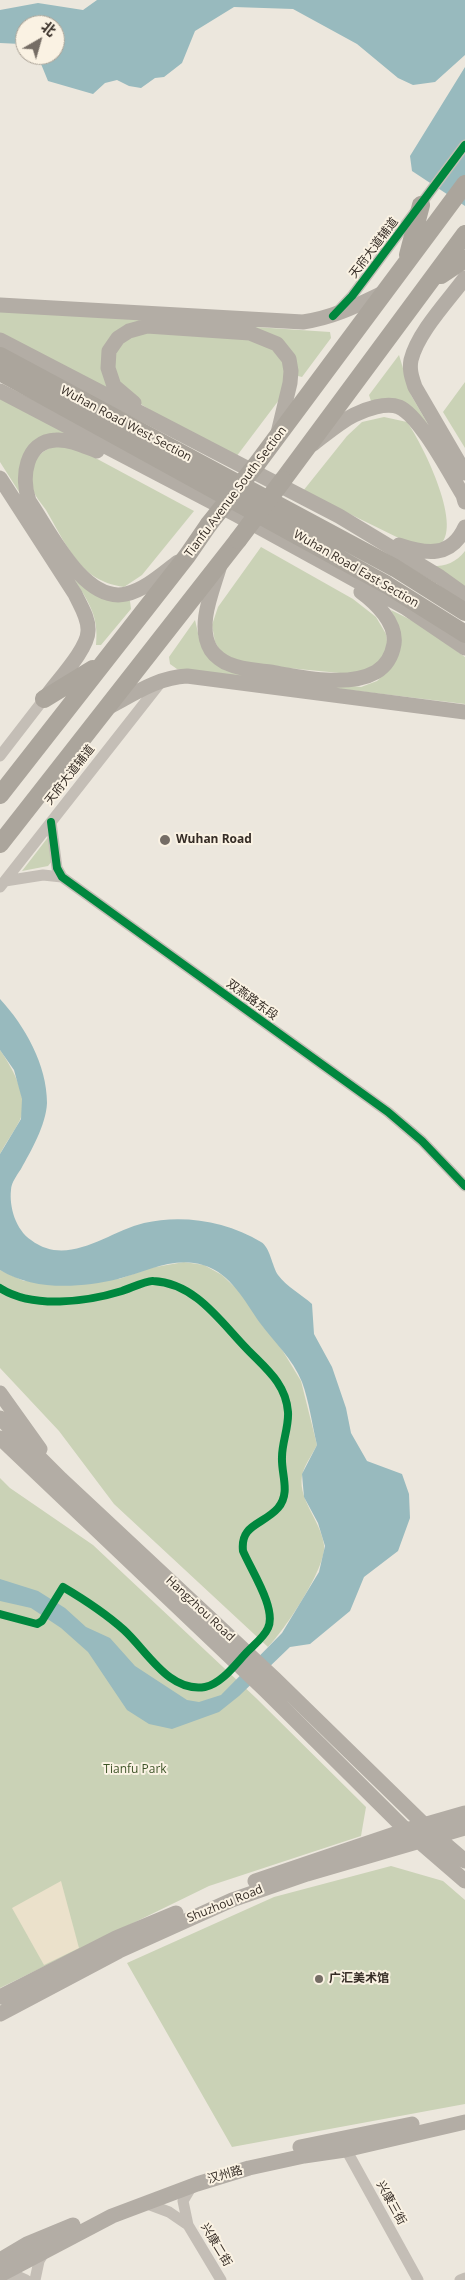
<!DOCTYPE html>
<meta charset="utf-8">
<style>
body{margin:0}
#map{position:relative;width:465px;height:2280px;overflow:hidden;background:#ece7dd;font-family:"Open Sans","Noto Sans SC",sans-serif}
canvas{display:block}
.north{position:absolute;left:15px;top:15px;width:50px;height:50px;box-sizing:border-box;background:#faf2e3;border:1px solid #aba397;border-radius:50%;rotate:38deg;font-size:14px;font-weight:700;line-height:20px;text-align:center;color:#352c25}
.north::after{content:'';display:block;margin:auto;width:18px;height:22px;background:#756d65;clip-path:polygon(50% 0,100% 100%,50% 72%,0 100%)}
</style>
<div id="map">
<canvas width="465" height="2280"></canvas>
<div class="north">北</div>
</div>
<script>
const ctx = document.querySelector('canvas').getContext('2d');
ctx.lineJoin = 'round';
function paint(path, color) {
  ctx.fillStyle = color;
  ctx.fill(path, 'evenodd');
}
function trace(path, color, width, dash) {
  ctx.strokeStyle = color;
  ctx.lineWidth = width;
  ctx.lineCap = dash ? 'butt' : 'round';
  ctx.setLineDash(dash || []);
  ctx.stroke(path);
}
function drawText(font, color, halo, rows, align = 'center') {
  ctx.font = font + ' "Open Sans","Noto Sans SC",sans-serif';
  ctx.lineWidth = 4;
  ctx.setLineDash([]);
  ctx.textBaseline = 'middle';
  ctx.strokeStyle = halo;
  ctx.fillStyle = color;
  for (const [text, x, y, turn = 0] of rows) {
    ctx.save();
    ctx.translate(x, y);
    ctx.rotate((+turn || 0) * Math.PI / 180);
    ctx.textAlign = isNaN(turn) ? turn : align;
    if (halo) ctx.strokeText(text, 0, 0);
    ctx.fillText(text, 0, 0);
    ctx.restore();
  }
}
const green = new Path2D(`
 M 0,310 L 330,332 L 331,338 L 302,377 L 298,376 L 280,340 L 119,329 L 111,395 L 0,333 Z
 M 152,332 L 256,338 L 274,348 L 284,361 L 285,370 L 282,396 L 236,457 C 212,444 134,406 121,387 C 115,376 113,367 116,354 C 120,338 138,334 152,332 Z
 M 399,355 L 411,395 L 465,488 L 425,425 L 371,401 L 369,395 Z
 M 465,382 L 465,448 L 443,412 Z
 M 0,398 L 71,435 L 44,436 L 21,495 L 0,462 Z
 M 384,417 L 407,422 C 424,446 465,531 438,546 C 432,548 425,547 419,548 L 303,491 L 347,436 L 362,422 Z
 M 63,445 L 88,454 L 194,511 L 142,575 L 124,587 C 112,585 102,582 92,575 C 71,559 59,532 46,510 C 41,503 34,495 32,487 C 26,465 41,446 63,445 Z
 M 261,547 L 353,599 L 376,617 L 386,634 L 388,648 L 379,662 L 369,671 L 350,674 L 257,665 L 233,661 L 221,652 L 215,642 L 212,625 L 218,607 Z
 M 465,551 L 465,592 L 427,566 C 443,567 455,564 465,551 Z
 M 74,579 C 93,594 102,605 128,598 L 130,601 L 131,609 L 101,645 L 96,645 C 99,616 89,603 74,579 Z
 M 391,610 L 421,625 L 465,657 L 465,704 L 177,669 L 170,664 L 169,657 L 195,620 C 202,648 200,654 225,670 L 361,687 L 377,681 L 388,671 L 399,634 Z
 M 49,836 L 52,861 L 48,866 L 22,871 Z
 M 0,1050 C 12,1067 30,1099 20,1120 C 14,1132 6,1142 0,1154 Z
 M 184,1262 L 204,1265 L 222,1275 L 244,1296 L 261,1323 L 278,1343 L 301,1381 L 317,1445 C 313,1453 306,1463 303,1472 C 295,1497 321,1520 324,1545 C 327,1567 284,1631 268,1647 L 114,1504 L 59,1431 L 0,1368 L 0,1270 L 24,1281 L 119,1279 L 150,1268 Z
 M 0,1478 L 10,1488 L 93,1545 L 256,1698 L 366,1807 L 361,1836 L 209,1886 L 0,1988 Z
 M 391,1866 L 443,1881 L 465,1900 L 465,2104 L 232,2147 L 127,1963 L 274,1897 Z`);
const plaza = new Path2D(`
 M 61,1881 L 79,1948 L 44,1965 L 12,1908 Z`);
const water = new Path2D(`
 M 97,0 L 465,0 L 465,55 L 435,82 L 413,85 L 398,78 L 357,44 L 293,9 L 234,7 L 195,31 L 182,63 L 164,77 L 155,78 L 141,88 L 129,86 L 117,80 L 105,83 L 93,94 L 48,81 L 39,59 L 34,55 L 55,55 L 55,25 L 25,25 L 25,47 L 21,44 L 0,43 L 0,10 L 38,3 L 83,10 Z
 M 465,67 L 465,206 L 412,171 L 410,156 Z
 M 0,999 C 25,1026 47,1065 47,1103 C 46,1125 31,1151 21,1169 C 17,1175 11,1183 11,1190 C 9,1207 16,1230 31,1240 C 68,1268 107,1232 144,1223 C 182,1214 227,1221 261,1242 C 270,1247 272,1266 278,1275 C 286,1286 302,1295 312,1304 L 314,1334 L 332,1367 L 346,1408 L 351,1433 L 367,1461 L 402,1474 L 409,1494 L 410,1518 L 398,1551 L 364,1577 L 350,1611 L 310,1644 L 290,1647 L 239,1696 L 219,1712 L 172,1729 L 149,1724 L 127,1710 L 88,1652 L 61,1628 L 31,1608 L 0,1601 L 0,1579 L 38,1591 L 65,1608 L 86,1627 L 110,1638 L 135,1666 L 187,1700 L 199,1702 L 221,1695 L 282,1633 L 319,1572 L 325,1546 L 318,1523 L 304,1497 L 302,1474 L 317,1445 C 312,1424 309,1401 302,1382 C 293,1359 274,1342 260,1323 C 245,1302 231,1273 203,1265 C 174,1256 146,1272 118,1279 C 80,1288 34,1291 0,1270 L 0,1154 L 21,1119 L 22,1099 L 14,1070 L 0,1050 Z`);
const minor = new Path2D(`
 M 338,311 L 352,296 L 465,145
 M 0,756 L 44,699
 M 51,822 L 57,868 L 62,877 L 388,1112 L 422,1141 L 465,1186
 M 5,881 L 43,875 L 62,877
 M 0,887 L 161,682
 M 343,2144 L 418,2280
 M 192,2186 L 183,2201 L 188,2225 L 221,2280
 M 145,2203 L 169,2212 L 188,2225
 M 2,2275 L 15,2275 L 26,2280
 M 35,2280 L 39,2261 L 45,2251
 M 460,2280 L 465,2278`);
const major = new Path2D(`
 M 465,278 C 448,301 418,332 411,360 C 409,370 412,378 415,387 L 465,473
 M 0,305 L 303,322 C 333,318 358,305 385,292
 M 0,340 L 339,516 L 440,577 L 465,595
 M 0,391 L 237,515 L 406,608 L 465,648
 M 134,403 L 114,386 L 108,368 L 109,351 L 118,338 L 129,331 L 147,326 L 250,333 L 277,344 L 289,359 L 291,371 L 290,383 L 278,433
 M 313,444 C 326,434 340,422 354,415 C 366,409 386,402 399,407 C 420,416 450,474 463,495 L 465,502
 M 97,451 C 84,446 70,439 56,440 C 25,441 21,478 29,501 C 49,530 84,604 126,594 C 146,589 162,574 178,562
 M 0,478 L 75,594 C 80,605 89,618 88,631 C 88,649 57,681 46,697
 M 399,545 C 426,554 451,558 465,527
 M 220,565 C 213,590 196,626 211,650 C 215,656 223,662 229,664 C 242,670 257,670 270,672 C 300,677 348,688 376,672 C 386,666 392,656 394,644 C 397,623 376,603 361,592
 M 107,708 C 132,695 158,677 187,676 L 465,712
 M 0,1393 L 40,1449
 M 0,1418 L 61,1479 L 275,1679 L 437,1837 L 465,1861
 M 0,1438 L 265,1690 L 406,1830 L 465,1881
 M 255,1881 L 406,1830 L 465,1813
 M 0,1997 L 116,1938 L 176,1913
 M 0,2014 L 119,1951 L 232,1900 L 307,1874 L 465,1828
 M 300,2147 L 412,2124
 M 0,2260 L 27,2244 L 73,2225
 M 0,2275 L 112,2216 L 197,2184 L 249,2168 L 304,2156 L 345,2150 L 465,2122`);
const highway = new Path2D(`
 M 408,255 L 421,205
 M 441,275 L 465,259
 M 0,356 L 395,568 L 465,612
 M 0,372 L 387,585 L 465,634
 M 256,465 L 465,184
 M 283,480 L 465,234
 M 44,699 L 93,669
 M 0,795 L 187,556 L 209,524
 M 0,844 L 238,540`);
const highwayBridge = new Path2D(`
 M 209,524 L 256,465
 M 238,540 L 283,480`);
const cycleway = new Path2D(`
 M 333,316 L 352,296 L 465,145
 M 51,822 L 57,868 L 62,877 L 388,1112 L 422,1141 L 465,1186
 M 0,1288 C 33,1309 86,1302 122,1291 C 129,1289 147,1280 153,1281 C 195,1283 220,1321 246,1348 C 265,1368 286,1383 288,1412 C 289,1427 282,1442 282,1457 C 281,1474 291,1493 278,1508 C 263,1525 240,1524 243,1551 C 251,1570 277,1609 268,1628 C 264,1637 255,1644 248,1651 C 237,1662 222,1684 205,1687 C 169,1693 147,1651 124,1630 C 105,1613 85,1600 63,1587 L 42,1621 L 37,1624 L 0,1614`);
const markers = [
 [165,840,6,"#756d65"],
 [319,1979,5,"#756d65"]
];
const streetNames = [
 ["天府大道辅道",374,248,-53],
 ["Wuhan Road West Section",126,424,28],
 ["Tianfu Avenue South Section",236,492,-53],
 ["Wuhan Road East Section",356,569,30],
 ["天府大道辅道",70,775,-52],
 ["双燕路东段",252,1000,36],
 ["Hangzhou Road",200,1609,43],
 ["Shuzhou Road",225,1904,-22],
 ["汉州路",225,2175,-16],
 ["兴康三街",391,2203,61],
 ["兴康二街",216,2245,59]
];
const poiNames = [
 ["Wuhan Road",176,840],
 ["广汇美术馆",329,1979]
];
const parkNames = [
 ["Tianfu Park",135,1770]
];
paint(green, '#cad2b6');
paint(plaza, '#ebe1cb');
paint(water, '#98babe');
trace(minor, '#c4beb6', 11);
trace(major, '#b3ada5', 15);
trace(highway, '#aba59c', 18);
trace(highwayBridge, '#aba59c', 18);
trace(cycleway, '#00873e', 8);
for (const [x, y, r, color] of markers) {
  const dot = new Path2D();
  dot.arc(x, y, r, 0, 2 * Math.PI);
  ctx.fillStyle = color;
  ctx.fill(dot);
  trace(dot, '#faf2e3', 2);
}
drawText('12px', '#352c25', '#faf2e3', streetNames);
drawText('bold 12px', '#352c25', '#faf2e3', poiNames, 'left');
drawText('12px', '#3e5428', '#faf2e3', parkNames);
</script>
